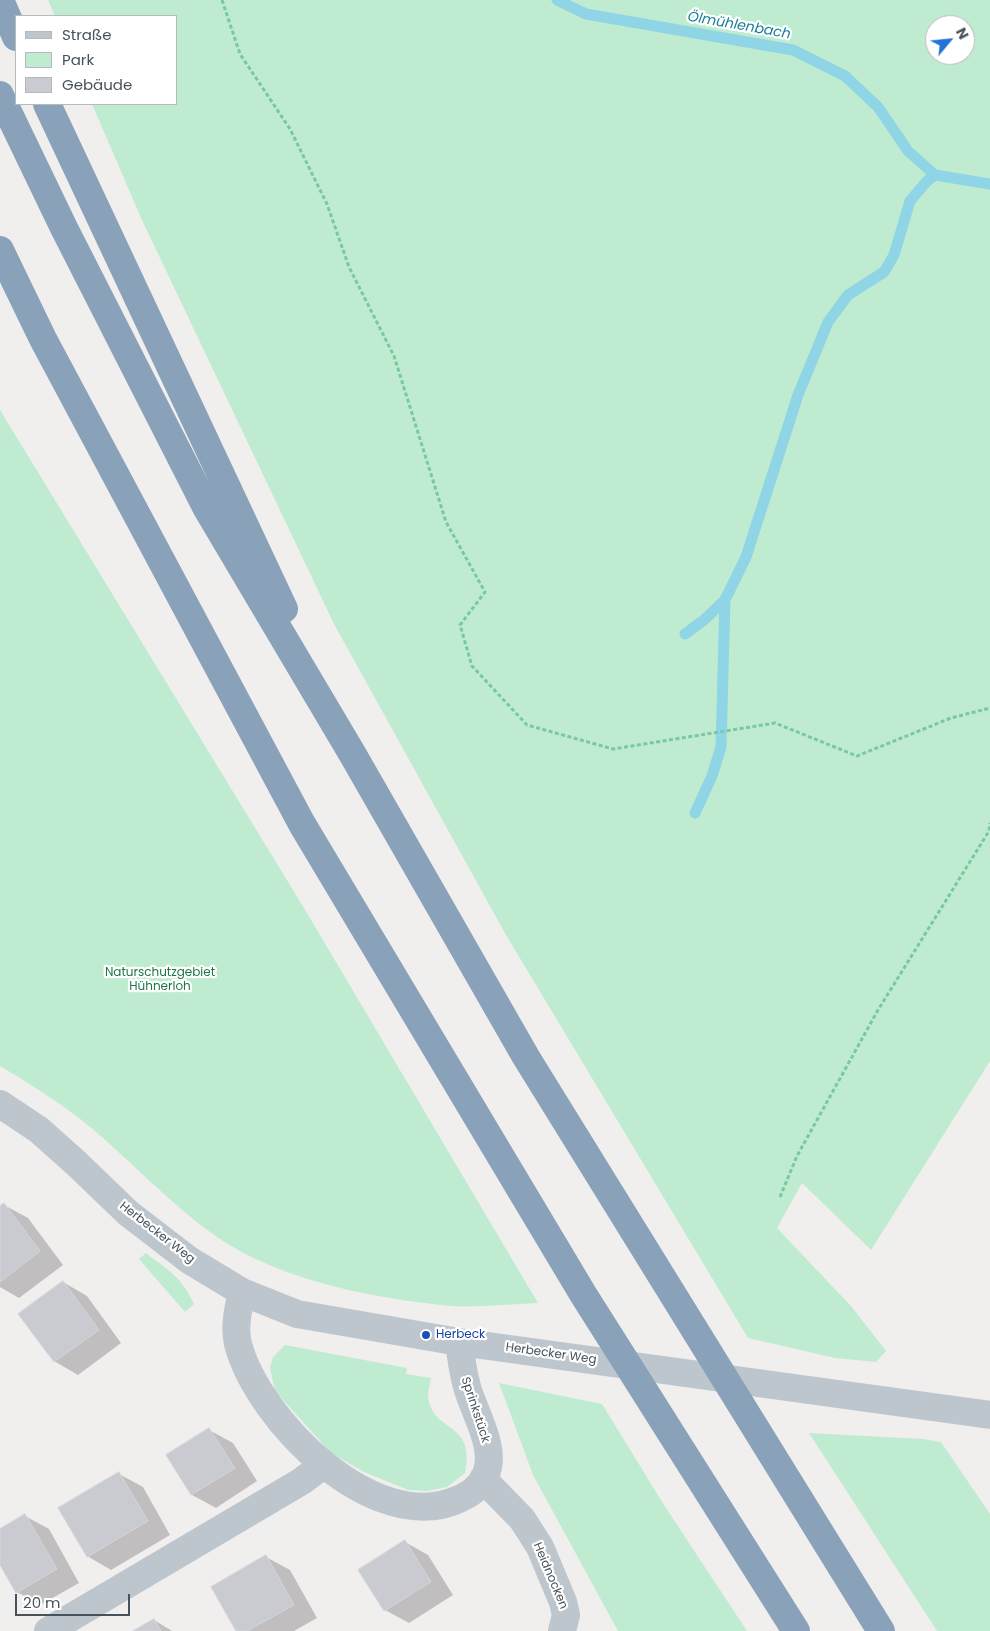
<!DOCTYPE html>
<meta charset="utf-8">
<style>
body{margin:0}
#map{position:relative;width:990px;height:1631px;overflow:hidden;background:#f1eeee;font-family:Poppins,sans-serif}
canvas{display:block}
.legend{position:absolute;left:15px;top:15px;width:162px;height:90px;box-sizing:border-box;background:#fff;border:1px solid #b6babd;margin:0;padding:6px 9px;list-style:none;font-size:15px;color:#48525b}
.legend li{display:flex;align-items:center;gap:10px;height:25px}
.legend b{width:25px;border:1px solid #b6babd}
.north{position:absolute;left:925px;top:15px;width:50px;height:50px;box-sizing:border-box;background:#fff;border:1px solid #b6babd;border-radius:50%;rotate:62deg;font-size:14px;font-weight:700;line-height:20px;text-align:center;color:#48525b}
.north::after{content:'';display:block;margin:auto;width:18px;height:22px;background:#2473d5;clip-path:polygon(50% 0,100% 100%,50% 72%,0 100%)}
.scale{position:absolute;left:15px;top:1594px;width:115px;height:22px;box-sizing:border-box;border:2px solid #48525b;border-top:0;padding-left:6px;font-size:15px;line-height:18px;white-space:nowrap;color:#48525b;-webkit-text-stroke:4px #fff;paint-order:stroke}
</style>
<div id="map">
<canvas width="990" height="1631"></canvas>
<ul class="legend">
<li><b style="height:6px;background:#bec6cd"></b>Straße</li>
<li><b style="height:14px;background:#bfecd0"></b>Park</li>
<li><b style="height:14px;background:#c9cbd1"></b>Gebäude</li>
</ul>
<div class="north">N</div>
<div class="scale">20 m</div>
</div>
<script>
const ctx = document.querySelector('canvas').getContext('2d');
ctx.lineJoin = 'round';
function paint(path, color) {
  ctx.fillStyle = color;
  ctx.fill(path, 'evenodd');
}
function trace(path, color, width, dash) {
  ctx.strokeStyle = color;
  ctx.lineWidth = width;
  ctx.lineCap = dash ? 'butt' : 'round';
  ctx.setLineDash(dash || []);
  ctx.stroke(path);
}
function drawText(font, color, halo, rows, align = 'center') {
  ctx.font = font + ' Poppins,sans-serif';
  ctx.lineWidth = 4.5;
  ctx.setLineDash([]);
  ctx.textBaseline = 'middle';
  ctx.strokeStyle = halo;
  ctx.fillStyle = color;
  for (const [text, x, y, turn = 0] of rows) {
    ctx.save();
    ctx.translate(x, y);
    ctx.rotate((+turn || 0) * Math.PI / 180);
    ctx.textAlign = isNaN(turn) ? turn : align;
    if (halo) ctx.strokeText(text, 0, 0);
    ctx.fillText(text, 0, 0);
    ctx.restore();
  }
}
const green = new Path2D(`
 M 48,0 L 990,0 L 990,1061 L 871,1250 L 802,1183 L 777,1228 L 851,1306 L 886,1351 L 876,1362 L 835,1358 L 748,1338 L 506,935 L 334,624 L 141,218 L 92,104 L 176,104 L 176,16 L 55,16 ZM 935,25 L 965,25 L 965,55 L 935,55 Z
 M 0,410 L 304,908 L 538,1303 C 509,1304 479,1308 451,1306 C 376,1299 279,1280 217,1237 C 167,1202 127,1156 79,1118 C 54,1099 27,1082 0,1066 Z
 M 146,1253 C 170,1272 181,1276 194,1304 L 185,1312 L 139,1259 Z
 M 285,1345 L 407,1368 L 406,1374 L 431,1378 C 430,1384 428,1391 428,1397 C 433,1434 476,1420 465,1473 L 447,1487 L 428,1491 L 408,1490 L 364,1472 L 331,1453 L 275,1391 L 270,1368 L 273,1357 Z
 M 499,1383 L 602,1404 L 664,1505 L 747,1631 L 618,1631 L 533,1475 Z
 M 809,1433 L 923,1439 L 941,1442 L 990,1514 L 990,1631 L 937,1631 Z`);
const shadow = new Path2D(`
 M 4,1205 L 28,1218 L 63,1265 L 19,1298 L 0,1287 L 0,1208 Z
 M 63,1282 L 87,1296 L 121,1343 L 78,1375 L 54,1361 Z
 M 209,1430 L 233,1443 L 257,1481 L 216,1508 L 192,1495 L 168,1456 Z
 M 119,1474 L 143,1487 L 170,1535 L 111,1570 L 87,1556 Z
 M 25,1516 L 49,1529 L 79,1583 L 40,1605 L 17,1592 L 0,1562 L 0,1530 Z
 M 405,1542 L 428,1555 L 453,1595 L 409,1623 L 385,1610 Z
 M 266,1557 L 290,1570 L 317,1618 L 294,1631 L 237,1631 Z
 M 154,1620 L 172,1631 L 135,1631 Z`);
const stream = new Path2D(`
 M 557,0 L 586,14 L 793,50 L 845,76 L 878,107 L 908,151 L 935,175 L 990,184
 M 685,634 L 704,620 L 725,600
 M 695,813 L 712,776 L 721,747 L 725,600 L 746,557 L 798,395 L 828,322 L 848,295 L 884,272 L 894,255 L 910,201 L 927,181 L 935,175`);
const building = new Path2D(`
 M 4,1203 L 40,1251 L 0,1282 L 0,1206 Z
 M 63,1281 L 99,1330 L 54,1362 L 18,1314 Z
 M 209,1428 L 235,1468 L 191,1495 L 166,1455 Z
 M 119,1472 L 148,1521 L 87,1557 L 58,1508 Z
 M 25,1514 L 57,1569 L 16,1593 L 0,1565 L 0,1529 Z
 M 405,1540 L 431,1582 L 384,1611 L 358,1570 Z
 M 266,1555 L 294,1605 L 247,1631 L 236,1631 L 211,1587 Z
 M 154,1619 L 161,1631 L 133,1631 Z`);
const path = new Path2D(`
 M 222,0 L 240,54 L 290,129 L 327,204 L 349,267 L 394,356 L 446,522 L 485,592 L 460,625 L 472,666 L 527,725 L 613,749 L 775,723 L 857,756 L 951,718 L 990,708
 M 780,1197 L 797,1156 L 878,1010 L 989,831 L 990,823`);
const minor = new Path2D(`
 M 0,1104 L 39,1130 L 76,1163 L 128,1213 L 189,1260 L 242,1292 L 297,1314 L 459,1342 L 990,1415
 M 242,1292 C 238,1309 234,1327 238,1344 C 258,1420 375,1538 459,1499 C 473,1493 485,1483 488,1467 C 493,1443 475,1413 468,1390 C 463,1374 461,1358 459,1342
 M 483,1479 L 522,1519 L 540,1547 L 563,1602 L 566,1615 L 562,1631
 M 48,1631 L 302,1481 L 323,1465`);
const highway = new Path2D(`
 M 0,0 L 16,37
 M 0,95 L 64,228 L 206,507 L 353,755 L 526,1057 L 881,1631
 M 47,104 L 284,609
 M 0,250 L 43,339 L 302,824 L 583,1294 L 796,1631`);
const markers = [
 [426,1335,5,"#1a4fb4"]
];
const parkNames = [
 ["Naturschutzgebiet",160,973],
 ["Hühnerloh",160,987]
];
const streetNames = [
 ["Herbecker Weg",157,1233,38],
 ["Herbecker Weg",551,1354,8],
 ["Sprinkstück",475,1410,72],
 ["Heidnocken",550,1576,67]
];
const transitNames = [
 ["Herbeck",436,1335]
];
const waterNames = [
 ["Ölmühlenbach",739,26,10]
];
paint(green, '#bfecd0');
paint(shadow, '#0003');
trace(stream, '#8fd5e6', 11);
paint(building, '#c9cbd1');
trace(building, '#d3d5da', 1);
trace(path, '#79c8a0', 3, [4, 2.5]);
trace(minor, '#bec6cd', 28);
trace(highway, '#89a2ba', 28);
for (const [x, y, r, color] of markers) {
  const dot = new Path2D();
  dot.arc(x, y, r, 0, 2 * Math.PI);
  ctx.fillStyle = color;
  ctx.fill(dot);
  trace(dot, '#fff', 2);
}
drawText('12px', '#1d7849', '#fff', parkNames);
drawText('12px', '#48525b', '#fff', streetNames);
drawText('12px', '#164399', '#fff', transitNames, 'left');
drawText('italic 14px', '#157f99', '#fff', waterNames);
</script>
